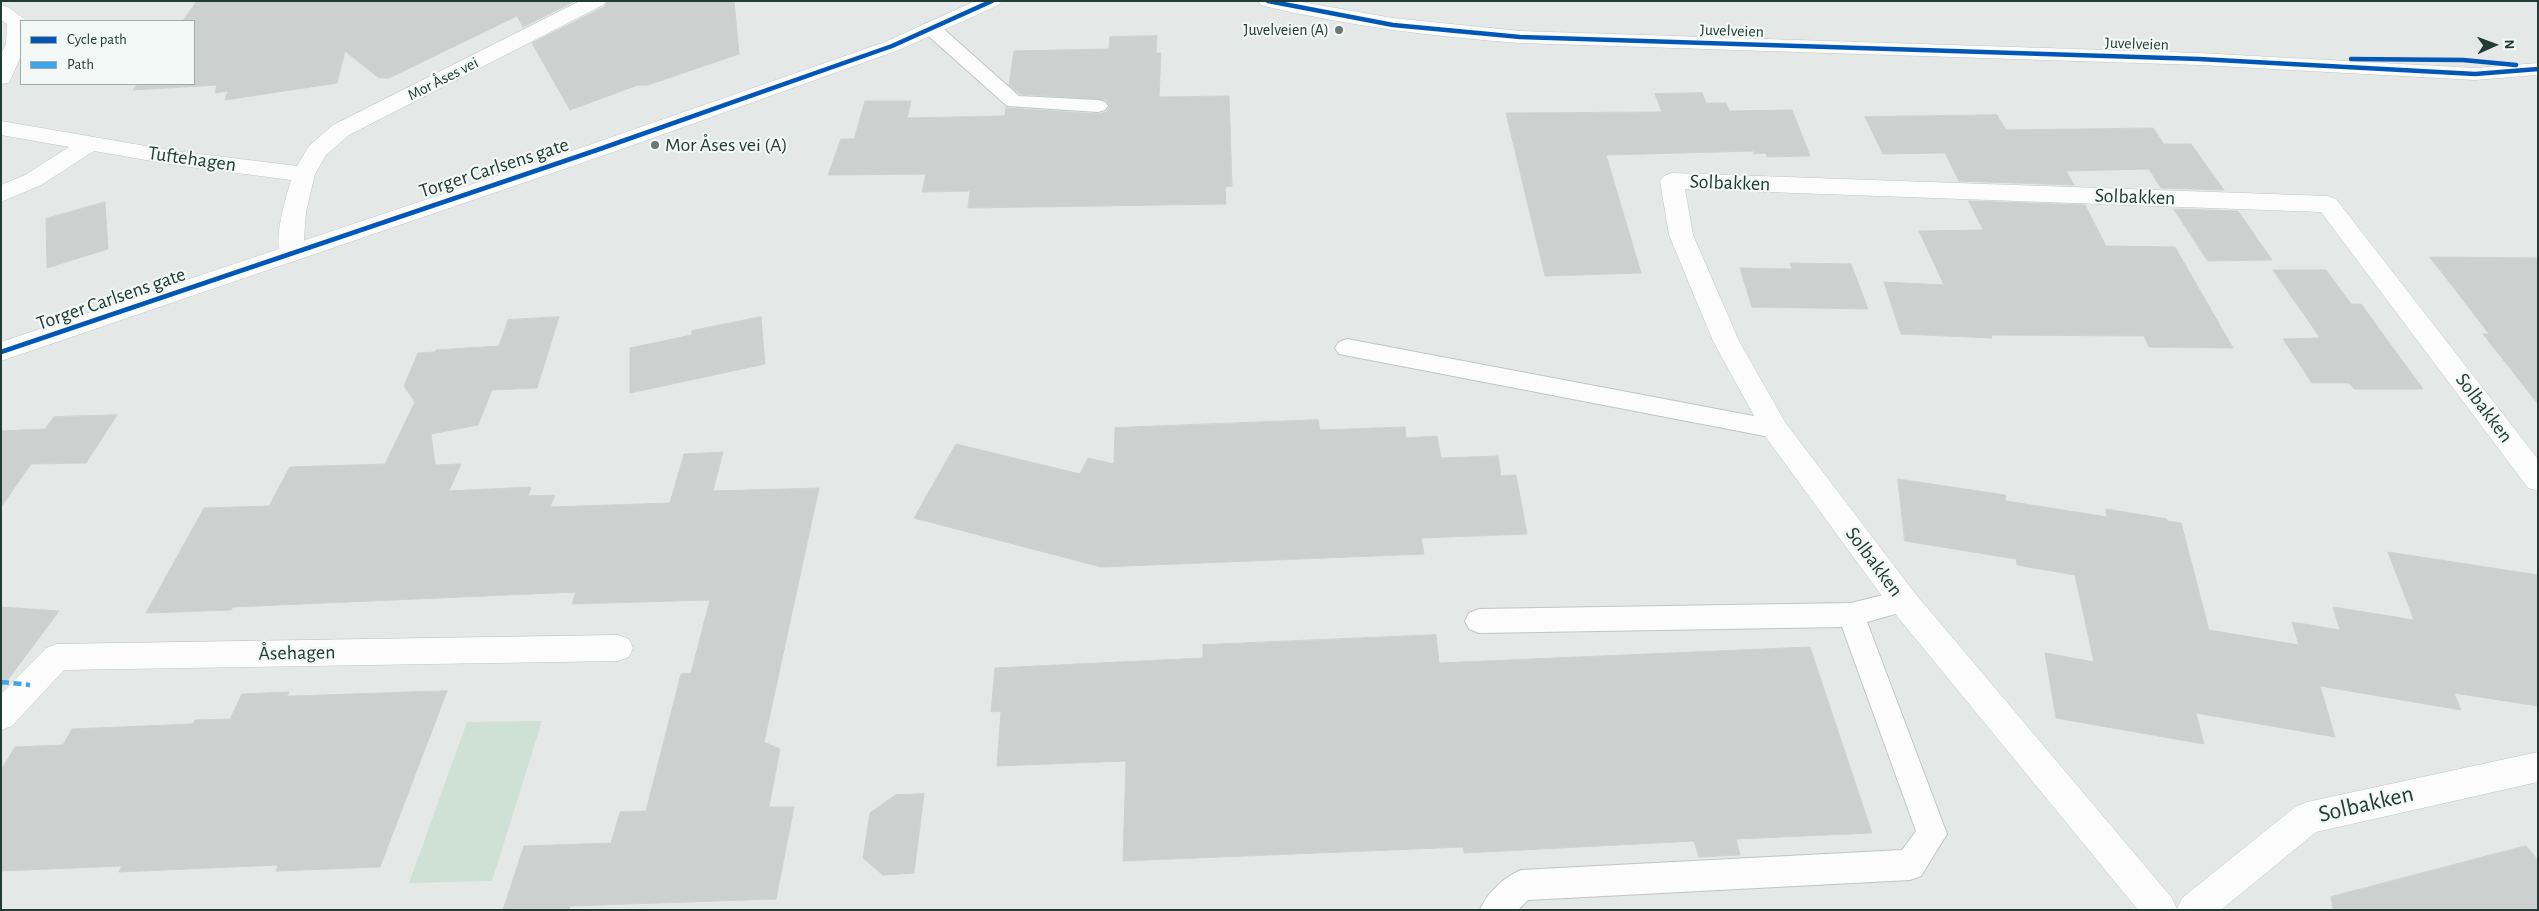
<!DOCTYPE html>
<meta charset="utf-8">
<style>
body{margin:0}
#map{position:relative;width:2539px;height:911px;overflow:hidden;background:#e4e9e7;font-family:"Alegreya Sans",sans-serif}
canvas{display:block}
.frame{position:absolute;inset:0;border:2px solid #233b35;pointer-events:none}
.legend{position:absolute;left:20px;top:20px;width:175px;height:65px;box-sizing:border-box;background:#f2f8f5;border:1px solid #9faca8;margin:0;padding:6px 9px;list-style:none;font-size:15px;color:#233b35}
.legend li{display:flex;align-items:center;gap:10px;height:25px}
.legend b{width:25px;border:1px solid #9faca8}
.north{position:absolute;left:2469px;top:20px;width:50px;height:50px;-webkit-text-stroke:4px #f2f8f5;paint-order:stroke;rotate:88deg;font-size:14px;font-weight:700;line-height:20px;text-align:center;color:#233b35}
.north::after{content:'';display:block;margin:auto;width:18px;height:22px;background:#233b35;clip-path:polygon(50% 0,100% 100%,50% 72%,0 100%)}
</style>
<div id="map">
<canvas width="2539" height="911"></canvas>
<div class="frame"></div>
<ul class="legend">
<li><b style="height:6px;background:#0057b8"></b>Cycle path</li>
<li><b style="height:6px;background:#3ea4eb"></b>Path</li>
</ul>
<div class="north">N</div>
</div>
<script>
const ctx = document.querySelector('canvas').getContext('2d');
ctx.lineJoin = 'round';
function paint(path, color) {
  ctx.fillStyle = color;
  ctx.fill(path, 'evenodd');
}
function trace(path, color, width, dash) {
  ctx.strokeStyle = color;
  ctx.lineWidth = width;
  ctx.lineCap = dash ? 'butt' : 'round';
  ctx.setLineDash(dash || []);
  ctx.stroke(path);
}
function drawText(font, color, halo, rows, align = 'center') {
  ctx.font = font + ' "Alegreya Sans",sans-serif';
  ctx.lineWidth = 4.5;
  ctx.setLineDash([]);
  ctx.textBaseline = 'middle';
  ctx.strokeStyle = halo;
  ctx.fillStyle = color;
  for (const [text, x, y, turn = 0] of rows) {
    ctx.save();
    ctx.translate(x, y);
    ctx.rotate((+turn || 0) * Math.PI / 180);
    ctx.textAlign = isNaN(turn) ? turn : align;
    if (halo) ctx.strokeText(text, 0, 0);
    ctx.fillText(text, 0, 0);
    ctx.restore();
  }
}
const green = new Path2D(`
 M 542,721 L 492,881 L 409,883 L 467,722 Z`);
const building = new Path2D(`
 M 197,1 L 575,1 L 523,27 L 517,16 L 389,78 L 379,78 L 345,51 L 337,83 L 225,100 L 228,91 L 215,93 L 217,85 L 133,90 L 137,84 L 194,84 L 194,21 L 183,21 Z
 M 608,1 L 734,1 L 739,54 L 648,85 L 638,85 L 570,110 L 532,43 L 604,7 Z
 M 1157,36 L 1156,53 L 1161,53 L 1159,97 L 1229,96 L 1232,186 L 1225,187 L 1226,204 L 968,208 L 970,191 L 922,192 L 926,174 L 828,175 L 841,139 L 854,139 L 865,101 L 911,101 L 907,118 L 1005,116 L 1006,108 L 1099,114 L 1106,112 L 1110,107 L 1106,100 L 1020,94 L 1009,85 L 1014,51 L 1109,49 L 1110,37 Z
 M 1702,93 L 1706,103 L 1726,103 L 1729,111 L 1792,110 L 1810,156 L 1767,157 L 1766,153 L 1754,154 L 1754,151 L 1606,155 L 1641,273 L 1545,276 L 1506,113 L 1662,112 L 1655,94 Z
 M 1997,115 L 2006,130 L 2153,128 L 2164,144 L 2191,144 L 2224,190 L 2161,188 L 2149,169 L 2066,171 L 2074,185 L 1959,181 L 1945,153 L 1883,154 L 1865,117 Z
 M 1969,201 L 2085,205 L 2106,246 L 2175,247 L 2233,348 L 2149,347 L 2144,336 L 1991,335 L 1992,338 L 1901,334 L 1884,282 L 1944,285 L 1919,231 L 1983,230 Z
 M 105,202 L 108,249 L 47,268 L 46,219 Z
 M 2174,209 L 2238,211 L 2272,260 L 2208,261 Z
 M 2430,257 L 2538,258 L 2538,404 L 2483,334 L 2489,334 Z
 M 1790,263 L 1851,264 L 1868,309 L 1752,307 L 1740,268 L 1792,269 Z
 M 2273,270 L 2326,270 L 2351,304 L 2361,304 L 2423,389 L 2354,389 L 2349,383 L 2312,383 L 2283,339 L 2320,338 Z
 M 559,317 L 537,388 L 492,390 L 478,425 L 431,434 L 435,465 L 461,464 L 449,491 L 531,487 L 528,496 L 555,495 L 550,507 L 670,503 L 684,454 L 723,452 L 713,491 L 819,488 L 764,742 L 780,749 L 769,807 L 794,807 L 776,899 L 570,906 L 569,910 L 503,910 L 524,846 L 611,843 L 620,812 L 646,811 L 681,674 L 691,673 L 710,600 L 572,604 L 576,592 L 233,607 L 231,610 L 146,613 L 204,508 L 269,506 L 290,467 L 385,464 L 415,402 L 404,386 L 418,353 L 435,352 L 436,350 L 499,346 L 508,320 Z
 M 761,317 L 765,364 L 630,393 L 630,348 L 692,335 L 692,331 Z
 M 117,415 L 86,463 L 31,464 L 1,507 L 1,431 L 45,429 L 54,417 Z
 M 1318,420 L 1320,430 L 1405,427 L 1406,438 L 1437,436 L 1441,458 L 1498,456 L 1501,476 L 1516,475 L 1527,534 L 1421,538 L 1424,554 L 1101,567 L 914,518 L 956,444 L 1080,474 L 1088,458 L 1114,464 L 1115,428 Z
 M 1898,479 L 2005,495 L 2006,501 L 2107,517 L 2106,509 L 2167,519 L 2167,521 L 2181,523 L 2209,630 L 2299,645 L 2292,622 L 2340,630 L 2333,607 L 2414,620 L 2388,552 L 2538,575 L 2538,706 L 2454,693 L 2461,710 L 2320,686 L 2335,737 L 2196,713 L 2204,744 L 2056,718 L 2045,653 L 2094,662 L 2075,575 L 2017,565 L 2016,559 L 1905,541 Z
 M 1,607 L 59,611 L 1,689 Z
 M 1436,635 L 1439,663 L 1810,647 L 1872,833 L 1736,839 L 1740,855 L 1699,857 L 1694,841 L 1464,853 L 1463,847 L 1123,861 L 1126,761 L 997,766 L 1001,711 L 991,712 L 995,668 L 1203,658 L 1203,645 Z
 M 447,691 L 380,867 L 276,871 L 278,865 L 119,872 L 122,866 L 1,871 L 1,770 L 15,747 L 63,745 L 72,729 L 193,724 L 195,720 L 230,719 L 242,694 L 289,692 L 287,696 Z
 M 924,794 L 914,873 L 883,875 L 863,858 L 870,813 L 895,795 Z
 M 2526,846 L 2538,860 L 2538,910 L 2333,910 L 2331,897 Z`);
const lane = new Path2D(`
 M 931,22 L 938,24 L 1019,96 L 1098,100 L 1105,102 L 1108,106 L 1105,110 L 1098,112 L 1007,106 L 924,32 L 922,28 L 924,24 Z
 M 1347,339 L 1775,420 L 1784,422 L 1787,429 L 1784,436 L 1775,438 L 1339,354 L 1335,348 L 1339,342 Z
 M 1903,590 L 1913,593 L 1917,601 L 1913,609 L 1867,622 L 1947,834 L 1921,876 L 1910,880 L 1528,900 L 1518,910 L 1480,910 C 1487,893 1504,877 1521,870 L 1902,850 L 1916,831 L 1842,627 L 1479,633 L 1469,629 L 1465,621 L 1469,613 L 1479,609 L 1851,603 Z`);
const street = new Path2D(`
 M 580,1 L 606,1 L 603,5 L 349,135 L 326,155 L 315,174 L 306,212 L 303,252 L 300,258 L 291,260 L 282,258 C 272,241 286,198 291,180 L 175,165 L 94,151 L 41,185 L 1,202 L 1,185 L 25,175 L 69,147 L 1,135 L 1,121 L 175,151 L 297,166 L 309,146 L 333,125 Z
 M 1,5 L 8,7 L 27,21 L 21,21 L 21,56 L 9,83 L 1,84 L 1,54 L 6,44 L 7,24 L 1,20 Z
 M 1672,173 L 2328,196 L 2336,199 L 2538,459 L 2538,491 L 2528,488 L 2321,212 L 1685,189 L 1693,235 L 1739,341 L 1785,422 L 1914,592 L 2172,898 L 2177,909 L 2182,898 L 2295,807 L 2307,802 L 2538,752 L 2538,782 L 2316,832 L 2221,910 L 2138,910 L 1892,610 L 1765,436 L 1713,341 L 1669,235 L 1660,181 L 1664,176 Z
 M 618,635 L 629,639 L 633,648 L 629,657 L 618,661 L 64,670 L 12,726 L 1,730 L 1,694 L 46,648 L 57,644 Z`);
const secondary = new Path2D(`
 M 975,1 L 1002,1 L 999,5 L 899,50 L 605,155 L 1,361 L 1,342 L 589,145 L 885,42 Z
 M 1258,1 L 1296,1 L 1393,18 L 1520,31 L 2199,53 L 2475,68 L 2538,63 L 2538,75 L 2475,80 L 2199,65 L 1520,43 C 1435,37 1351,26 1268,7 L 1261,5 Z`);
const quiet = new Path2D(`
 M 1,682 L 30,685`);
const cycleway = new Path2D(`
 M 1268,1 L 1393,25 L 1520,37 L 2199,59 L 2475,74 L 2538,69
 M 2351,59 L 2463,60 L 2516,65
 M 1,352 L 597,150 L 892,46 L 992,1`);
const markers = [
 [1339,30,5,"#677873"],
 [655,145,5,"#677873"]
];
const farPoinames = [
 ["Juvelveien (A)",1329,30]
];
const farStreetnames = [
 ["Juvelveien",1732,31,2],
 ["Juvelveien",2137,44,2],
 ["Mor Åses vei",443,79,-27]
];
const poiNames = [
 ["Mor Åses vei (A)",665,145]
];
const streetNames = [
 ["Tuftehagen",192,159,8],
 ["Torger Carlsens gate",494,168,-18],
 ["Solbakken",1730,183,2],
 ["Solbakken",2135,197,2],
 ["Torger Carlsens gate",111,299,-19],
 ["Solbakken",2484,408,53],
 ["Solbakken",1874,562,53],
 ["Åsehagen",297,653,-1]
];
const nearStreetnames = [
 ["Solbakken",2366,804,-13]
];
paint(green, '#cee1d4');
paint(building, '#ccd0ce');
trace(building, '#cdd2d0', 1);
trace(lane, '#c1c6c4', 2);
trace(street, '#c1c6c4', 1);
trace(secondary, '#c0c6c4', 1);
paint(lane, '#fbfcfb');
paint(street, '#fbfcfb');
paint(secondary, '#fbfcfb');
trace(quiet, '#3ea4eb', 4.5, [8, 4.5]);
trace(cycleway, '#0057b8', 4.5);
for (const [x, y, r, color] of markers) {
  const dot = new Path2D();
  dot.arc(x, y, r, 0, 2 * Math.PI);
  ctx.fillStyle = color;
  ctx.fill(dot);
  trace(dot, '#f2f8f5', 2);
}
drawText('16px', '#233b35', '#f2f8f5', farPoinames, 'right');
drawText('16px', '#233b35', '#f2f8f5', farStreetnames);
drawText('20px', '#233b35', '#f2f8f5', poiNames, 'left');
drawText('20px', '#233b35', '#f2f8f5', streetNames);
drawText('24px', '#233b35', '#f2f8f5', nearStreetnames);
</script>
